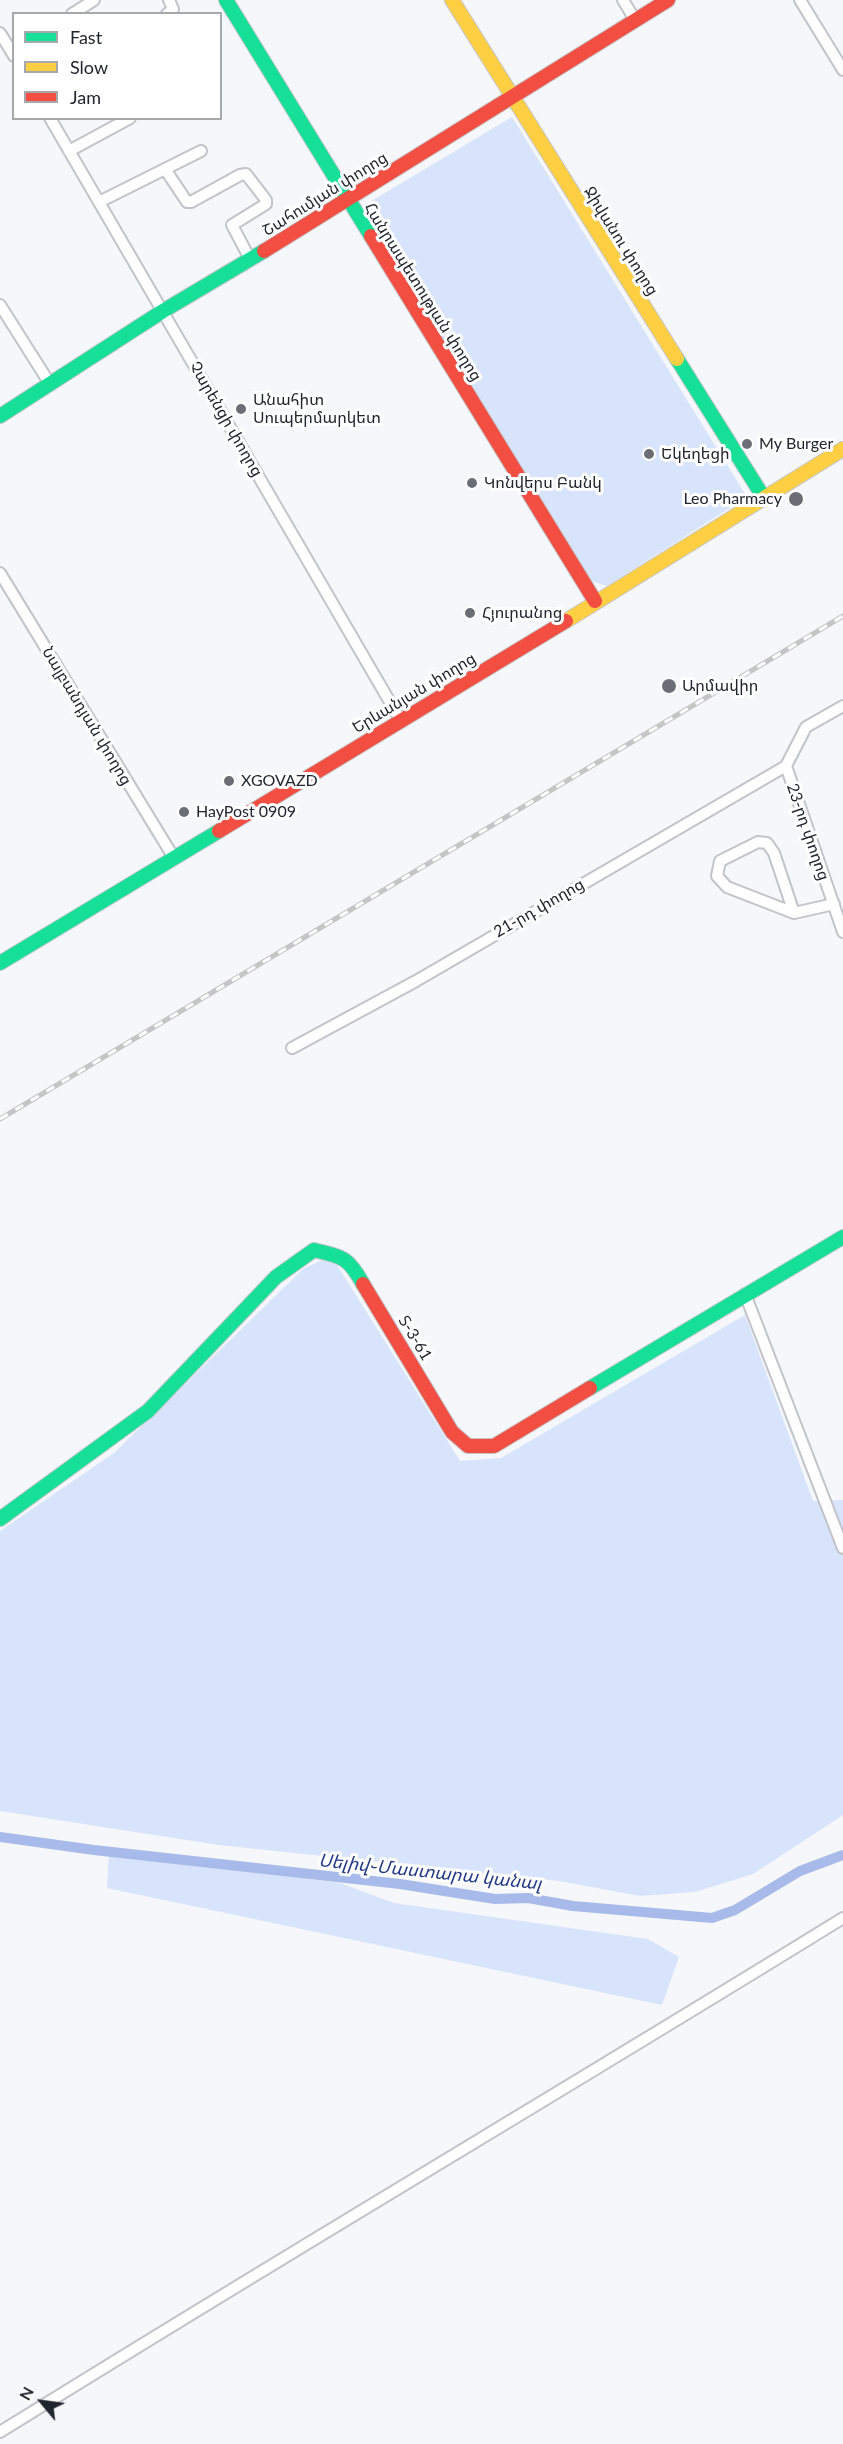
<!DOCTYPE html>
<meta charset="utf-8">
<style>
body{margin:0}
#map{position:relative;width:843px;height:2444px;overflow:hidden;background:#f5f7fa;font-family:Lato,sans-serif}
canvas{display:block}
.legend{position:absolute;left:12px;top:12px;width:210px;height:108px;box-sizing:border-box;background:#fff;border:2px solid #a6a8ab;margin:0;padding:8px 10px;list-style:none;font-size:18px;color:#21252d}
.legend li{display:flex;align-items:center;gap:12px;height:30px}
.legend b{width:30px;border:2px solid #a6a8ab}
.north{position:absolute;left:12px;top:2372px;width:60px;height:60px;-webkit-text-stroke:4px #fff;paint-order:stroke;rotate:299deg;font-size:16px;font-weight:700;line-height:24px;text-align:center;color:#21252d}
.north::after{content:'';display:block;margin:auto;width:21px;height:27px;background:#21252d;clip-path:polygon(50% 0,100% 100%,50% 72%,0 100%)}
</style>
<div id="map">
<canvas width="843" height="2444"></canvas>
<ul class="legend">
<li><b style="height:8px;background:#16e098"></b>Fast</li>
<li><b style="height:8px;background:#ffcf43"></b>Slow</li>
<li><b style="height:8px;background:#f24e42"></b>Jam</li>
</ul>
<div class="north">N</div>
</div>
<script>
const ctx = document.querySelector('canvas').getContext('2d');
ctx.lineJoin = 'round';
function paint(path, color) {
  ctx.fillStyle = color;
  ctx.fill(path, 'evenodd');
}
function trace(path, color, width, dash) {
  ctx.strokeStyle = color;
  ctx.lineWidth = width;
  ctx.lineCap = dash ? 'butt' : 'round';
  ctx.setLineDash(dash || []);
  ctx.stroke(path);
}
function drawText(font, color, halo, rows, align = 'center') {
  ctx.font = font + ' Lato,"Noto Sans Armenian",sans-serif';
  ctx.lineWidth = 6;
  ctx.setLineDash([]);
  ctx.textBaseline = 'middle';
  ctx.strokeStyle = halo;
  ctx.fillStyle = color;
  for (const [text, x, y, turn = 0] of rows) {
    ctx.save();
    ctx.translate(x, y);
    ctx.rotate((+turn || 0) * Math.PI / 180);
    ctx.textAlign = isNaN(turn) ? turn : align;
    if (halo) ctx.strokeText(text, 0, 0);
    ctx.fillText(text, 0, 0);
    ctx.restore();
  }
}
const green = new Path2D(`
 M 512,117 L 747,497 L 607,586 L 585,579 L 358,209 Z
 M 322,1260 L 337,1265 L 460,1461 L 501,1458 L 745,1315 L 813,1501 L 843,1500 L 843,1815 L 753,1874 L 695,1892 L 640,1896 L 559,1881 L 219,1845 L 0,1811 L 0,1531 L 114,1453 L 303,1269 Z
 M 109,1852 L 340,1883 L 394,1903 L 648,1939 L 679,1957 L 662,2005 L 107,1888 Z`);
const canal = new Path2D(`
 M 0,1837 L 94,1850 L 400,1884 L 495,1899 L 528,1898 L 573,1906 L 712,1918 L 735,1910 L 800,1871 L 843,1855`);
const street = new Path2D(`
 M 623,0 L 635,20
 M 800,0 L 843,70
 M 72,14 L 94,0
 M 167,14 L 173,9 L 169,0
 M 0,33 L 14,56
 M 50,118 L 401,721
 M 69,151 L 130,118
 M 165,169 L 187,202 L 191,202 L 240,175 L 246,174 L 266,200 L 266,204 L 232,225 L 250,259
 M 99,202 L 201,151
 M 0,305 L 50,384
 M 0,573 L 174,858
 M 786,766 L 843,932
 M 786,766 L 806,727 L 843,706
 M 794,913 L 774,853 L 767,843 L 758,842 L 720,861 L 717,876 L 727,887 L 794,913 L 834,904
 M 292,1048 L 416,981 L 786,766
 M 745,1294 L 843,1548
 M 0,2432 C 279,2258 563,2091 843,1918`);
const fast = new Path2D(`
 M 226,0 L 371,236
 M 677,359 L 764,498
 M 0,416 L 163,311 L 264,251
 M 0,963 L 219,831
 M 590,1388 L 843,1237
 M 0,1519 L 148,1411 L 276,1277 L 314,1250 C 343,1257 348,1257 363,1284`);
const slow = new Path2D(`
 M 452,0 L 677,359
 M 566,621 L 843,449`);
const jam = new Path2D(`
 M 371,236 L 595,601
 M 264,251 L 668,0
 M 219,831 L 566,621
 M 363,1284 L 452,1432 L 468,1446 L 494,1446 L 590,1388`);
const rail = new Path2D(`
 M 0,1119 L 843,616`);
const markers = [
 [241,409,6,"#6b6e75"],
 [747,444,6,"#6b6e75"],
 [649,454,6,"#6b6e75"],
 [472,483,6,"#6b6e75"],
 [796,499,8,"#6b6e75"],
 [470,613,6,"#6b6e75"],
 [669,686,8,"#6b6e75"],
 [229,781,6,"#6b6e75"],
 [184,812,6,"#6b6e75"]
];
const streetNames = [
 ["Շահումյան փողոց",325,194,-32],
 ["Ջիվանու փողոց",621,241,58],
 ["Հանրապետության փողոց",423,292,58],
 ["Չարենցի փողոց",226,419,60],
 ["Երևանյան փողոց",414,693,-31],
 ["Նալբանդյան փողոց",87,716,59],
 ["23-րդ փողոց",808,832,71],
 ["21-րդ փողոց",539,908,-30],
 ["Տ-3-61",415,1338,59]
];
const poiNames = [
 ["Անահիտ",253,400],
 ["Սուպերմարկետ",253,418],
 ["My Burger",759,444],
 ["Եկեղեցի",661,454],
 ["Կոնվերս Բանկ",484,483],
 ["Leo Pharmacy",782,499,"right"],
 ["Հյուրանոց",482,613],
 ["Արմավիր",682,686],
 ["XGOVAZD",241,781],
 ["HayPost 0909",196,812]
];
const waterNames = [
 ["Սելիվ֊Մաստարա կանալ",430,1872,6]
];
paint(green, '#d8e3fc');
trace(canal, '#a7baea', 10);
trace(street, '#c2c4ca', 14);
trace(fast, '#c2c4ca', 16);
trace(slow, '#c2c4ca', 16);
trace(jam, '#c2c4ca', 16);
trace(street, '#fefefe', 10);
trace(fast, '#16e098', 14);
trace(slow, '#ffcf43', 14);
trace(jam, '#f24e42', 14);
trace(rail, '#c5c5c6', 5);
trace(rail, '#fff', 3, [9]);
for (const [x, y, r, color] of markers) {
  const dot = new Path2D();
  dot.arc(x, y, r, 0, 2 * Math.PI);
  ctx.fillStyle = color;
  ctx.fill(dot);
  trace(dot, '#fff', 2);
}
drawText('16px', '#21252d', '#fff', streetNames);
drawText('16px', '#21252d', '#fff', poiNames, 'left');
drawText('italic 18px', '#223987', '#fff', waterNames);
</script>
